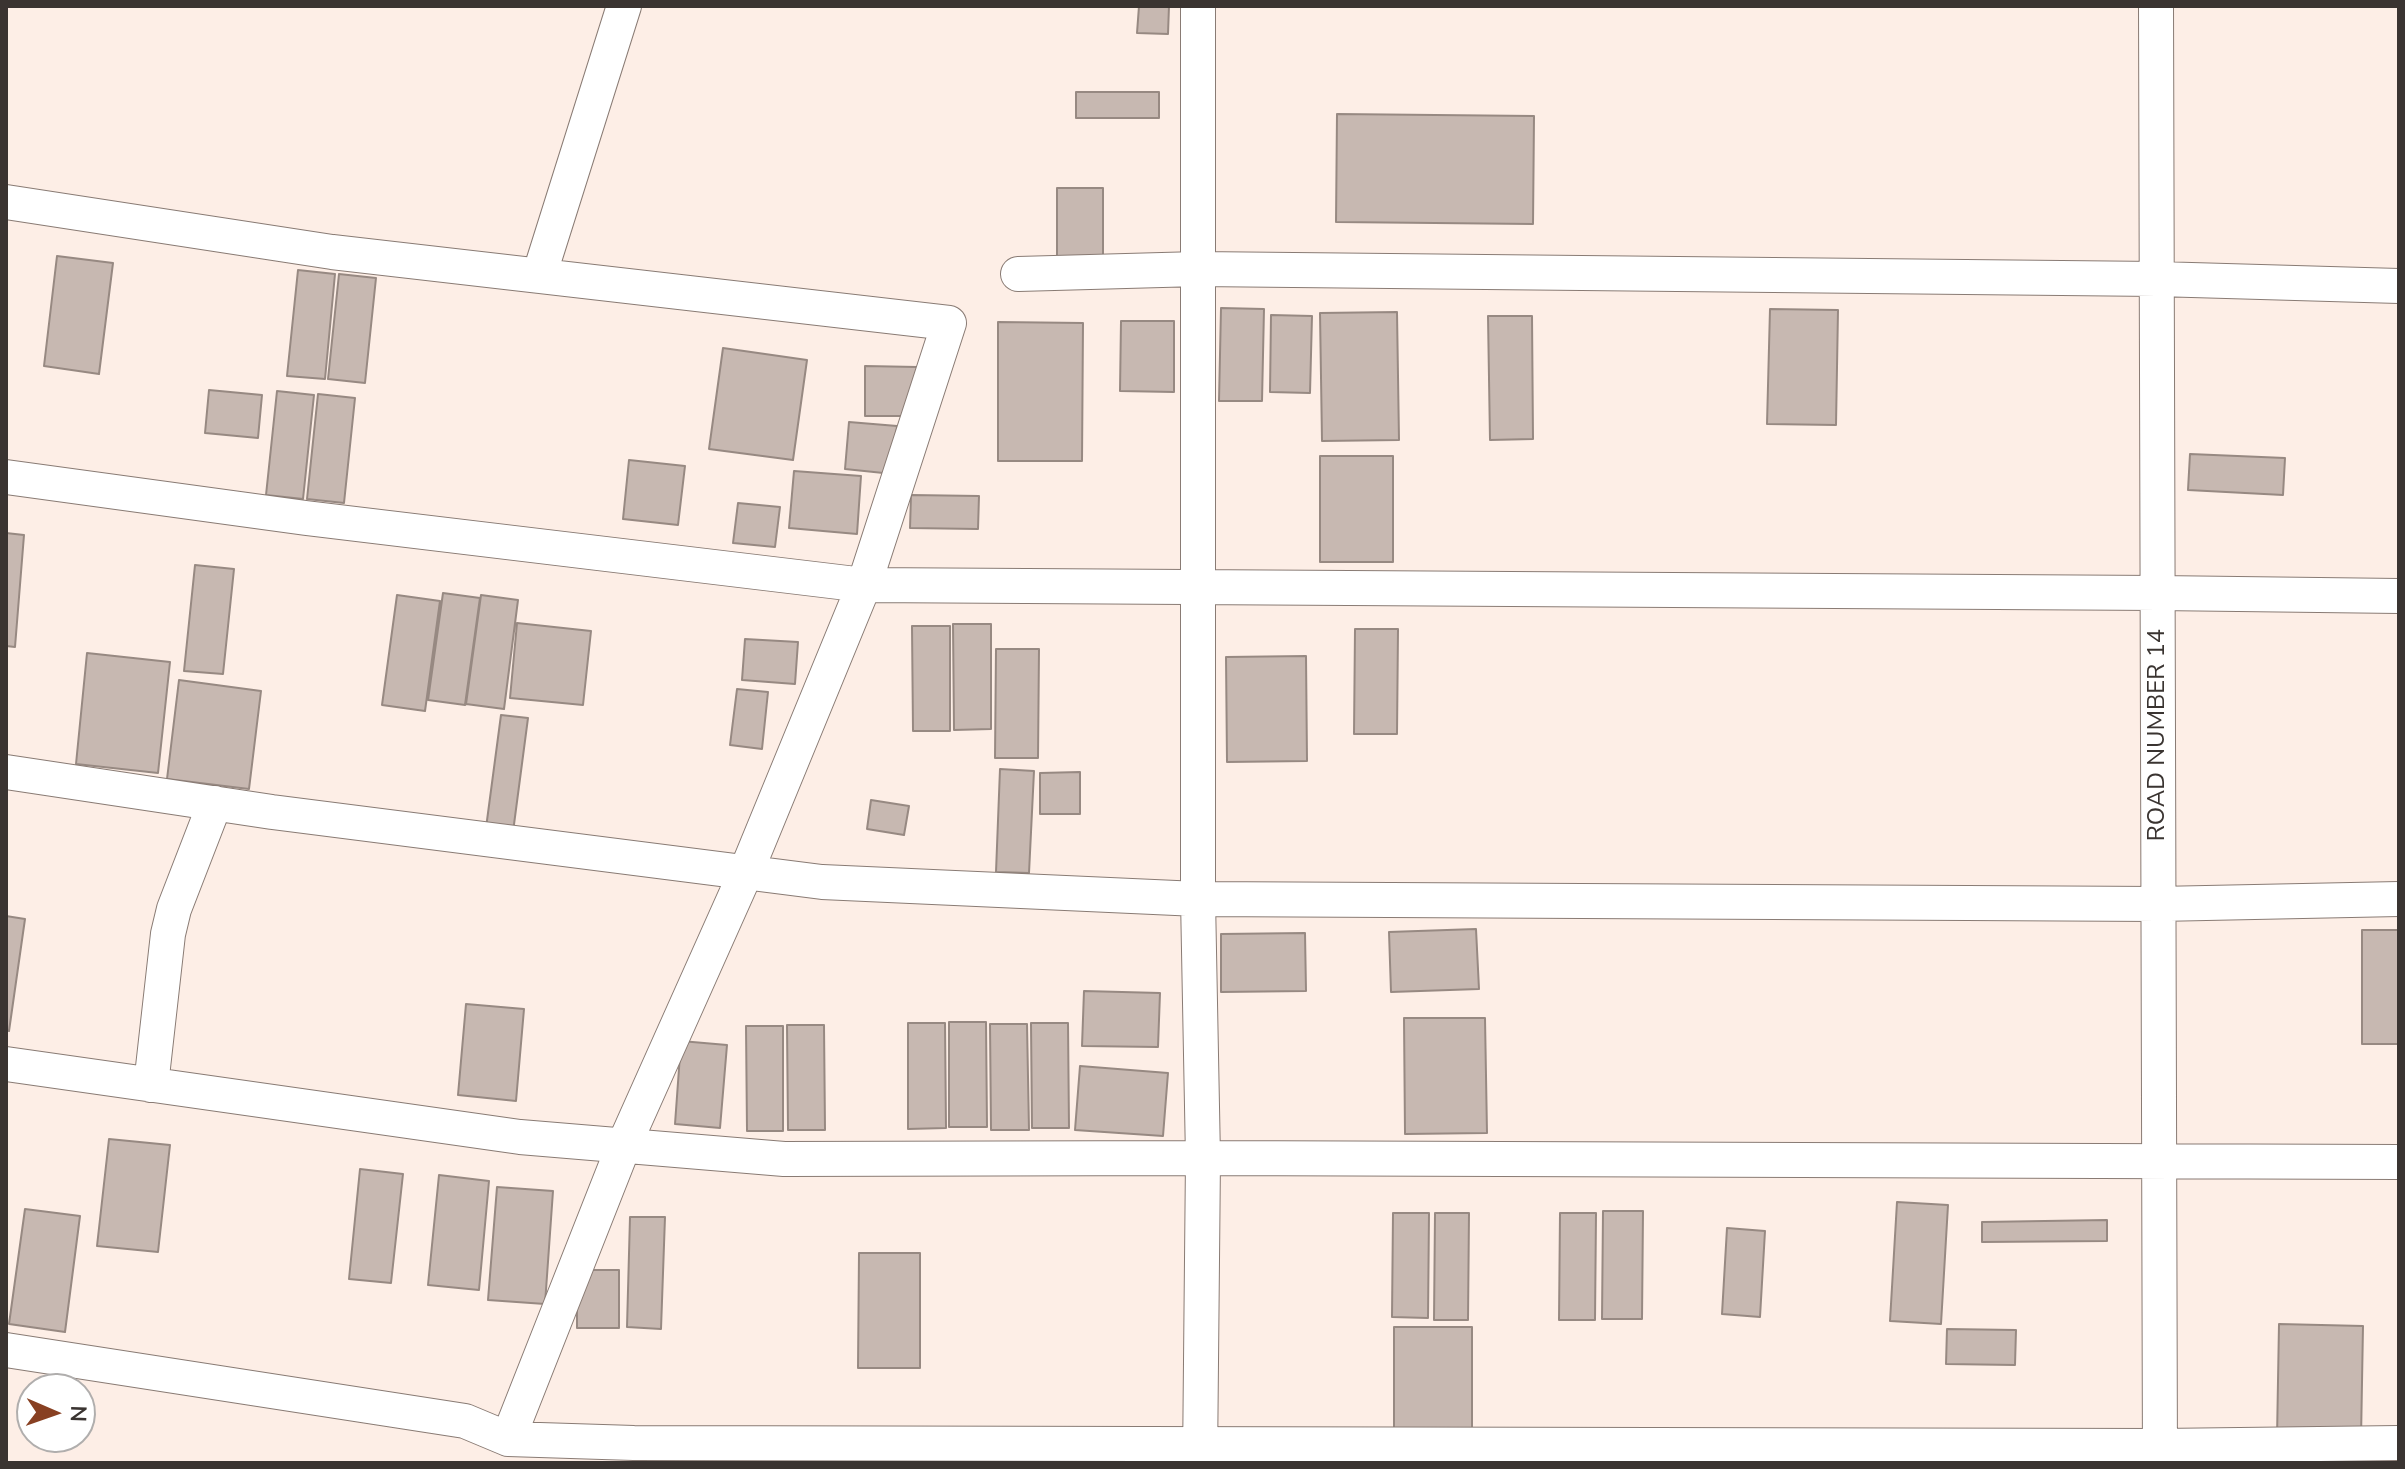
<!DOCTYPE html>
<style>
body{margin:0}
#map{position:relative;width:2405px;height:1469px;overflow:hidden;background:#fdeee6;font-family:"Nunito Sans",sans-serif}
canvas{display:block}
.frame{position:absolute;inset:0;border:8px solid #3a3431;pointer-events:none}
.north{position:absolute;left:16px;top:1373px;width:80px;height:80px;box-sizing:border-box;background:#fff;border:2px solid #b0aead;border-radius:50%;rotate:92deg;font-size:22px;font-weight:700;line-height:32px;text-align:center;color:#3a3431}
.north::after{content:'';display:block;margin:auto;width:28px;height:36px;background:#884022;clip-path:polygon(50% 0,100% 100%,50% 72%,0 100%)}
</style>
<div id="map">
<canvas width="2405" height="1469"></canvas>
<div class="frame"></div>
<div class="north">N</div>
</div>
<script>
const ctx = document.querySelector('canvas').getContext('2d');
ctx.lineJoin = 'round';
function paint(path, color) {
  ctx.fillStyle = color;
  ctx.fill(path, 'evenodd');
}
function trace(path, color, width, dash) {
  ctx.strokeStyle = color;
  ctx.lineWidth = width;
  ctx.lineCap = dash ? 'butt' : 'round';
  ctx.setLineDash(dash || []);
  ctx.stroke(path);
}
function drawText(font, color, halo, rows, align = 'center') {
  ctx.font = font + ' "Nunito Sans",sans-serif';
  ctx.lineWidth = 6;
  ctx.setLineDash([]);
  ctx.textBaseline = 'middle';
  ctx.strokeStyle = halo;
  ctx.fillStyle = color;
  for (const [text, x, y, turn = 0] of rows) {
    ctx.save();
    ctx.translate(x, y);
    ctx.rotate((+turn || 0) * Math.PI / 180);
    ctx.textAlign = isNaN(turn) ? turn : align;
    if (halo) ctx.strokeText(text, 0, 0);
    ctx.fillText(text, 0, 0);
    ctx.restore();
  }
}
const building = new Path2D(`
 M 1139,6 L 1169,6 L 1168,34 L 1137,33 Z
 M 1076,92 L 1159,92 L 1159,118 L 1076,118 Z
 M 1337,114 L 1534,116 L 1533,224 L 1336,222 Z
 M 1057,188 L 1103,188 L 1103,268 L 1057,268 Z
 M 57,256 L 113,263 L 99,374 L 44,366 Z
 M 298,270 L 335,274 L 325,379 L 287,376 Z
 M 339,274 L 376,278 L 365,383 L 328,379 Z
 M 1221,308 L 1264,309 L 1262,401 L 1219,401 Z
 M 1770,309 L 1838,310 L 1836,425 L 1767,424 Z
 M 1397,312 L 1399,440 L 1322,441 L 1320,313 Z
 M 1271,315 L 1312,316 L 1310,393 L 1270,392 Z
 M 1488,316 L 1532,316 L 1533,439 L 1490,440 Z
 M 1121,321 L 1174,321 L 1174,392 L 1120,391 Z
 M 998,322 L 1083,323 L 1082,461 L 998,461 Z
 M 723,348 L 807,360 L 793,460 L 709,449 Z
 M 865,366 L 917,367 L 917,416 L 865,416 Z
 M 209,390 L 262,395 L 258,438 L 205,433 Z
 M 277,391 L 314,395 L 303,499 L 266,495 Z
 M 318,394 L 355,398 L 344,503 L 307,499 Z
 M 849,422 L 897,426 L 893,474 L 845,469 Z
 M 2190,454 L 2285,458 L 2283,495 L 2188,490 Z
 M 1320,456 L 1393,456 L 1393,562 L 1320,562 Z
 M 629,460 L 685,466 L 678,525 L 623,519 Z
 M 794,471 L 861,476 L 857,534 L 789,528 Z
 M 911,495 L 979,496 L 978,529 L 910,528 Z
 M 738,503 L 780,507 L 775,547 L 733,543 Z
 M 6,533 L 24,535 L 15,647 L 6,646 Z
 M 195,565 L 234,569 L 223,674 L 184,671 Z
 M 443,593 L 480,598 L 465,705 L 428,700 Z
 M 397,595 L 440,601 L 425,711 L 382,705 Z
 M 481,595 L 518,600 L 504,709 L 466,704 Z
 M 517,623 L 591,631 L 583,705 L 510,698 Z
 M 953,624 L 991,624 L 991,729 L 954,730 Z
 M 912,626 L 950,626 L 950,731 L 913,731 Z
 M 1355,629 L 1398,629 L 1397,734 L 1354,734 Z
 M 745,639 L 798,642 L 795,684 L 742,680 Z
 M 996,649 L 1039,649 L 1038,758 L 995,758 Z
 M 87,653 L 170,662 L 158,773 L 76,764 Z
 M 1306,656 L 1307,761 L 1227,762 L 1226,657 Z
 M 179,680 L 261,691 L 249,789 L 167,779 Z
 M 737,689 L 768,692 L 762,749 L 730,745 Z
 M 501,715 L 528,718 L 513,832 L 486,828 Z
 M 1000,769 L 1034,771 L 1029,873 L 996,872 Z
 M 1080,772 L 1080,814 L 1040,814 L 1040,773 Z
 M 871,800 L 909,806 L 904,835 L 867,829 Z
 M 6,916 L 25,919 L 9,1031 L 6,1030 Z
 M 1476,929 L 1479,989 L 1391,992 L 1389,932 Z
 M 2362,930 L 2399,930 L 2399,1044 L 2362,1044 Z
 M 1305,933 L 1306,991 L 1221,992 L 1221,934 Z
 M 1084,991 L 1160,993 L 1158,1047 L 1082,1046 Z
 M 466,1004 L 524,1009 L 516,1101 L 458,1095 Z
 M 1404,1018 L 1485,1018 L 1487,1133 L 1405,1134 Z
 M 949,1022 L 986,1022 L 987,1127 L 949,1127 Z
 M 908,1023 L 945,1023 L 946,1128 L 908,1129 Z
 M 1031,1023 L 1068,1023 L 1069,1128 L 1032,1128 Z
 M 990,1024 L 1027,1024 L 1029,1130 L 991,1130 Z
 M 787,1025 L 824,1025 L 825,1130 L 788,1130 Z
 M 746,1026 L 783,1026 L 783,1131 L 747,1131 Z
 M 681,1041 L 727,1045 L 720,1128 L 675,1124 Z
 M 1080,1066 L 1168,1073 L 1163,1136 L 1075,1130 Z
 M 109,1139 L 170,1145 L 158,1252 L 97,1246 Z
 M 360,1169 L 403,1174 L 391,1283 L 349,1279 Z
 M 439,1175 L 489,1181 L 479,1290 L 428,1285 Z
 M 497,1187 L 553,1191 L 545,1304 L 488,1300 Z
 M 1897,1202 L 1948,1205 L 1941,1324 L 1890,1321 Z
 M 25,1209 L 80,1216 L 65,1332 L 9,1324 Z
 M 1603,1211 L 1643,1211 L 1642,1319 L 1602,1319 Z
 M 1393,1213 L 1429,1213 L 1428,1318 L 1392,1317 Z
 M 1435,1213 L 1469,1213 L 1468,1320 L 1434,1320 Z
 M 1560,1213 L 1596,1213 L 1595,1320 L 1559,1320 Z
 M 630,1217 L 665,1217 L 661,1329 L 627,1327 Z
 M 2107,1220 L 2107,1241 L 1982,1242 L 1982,1222 Z
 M 1727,1228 L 1765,1231 L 1760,1317 L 1722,1314 Z
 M 859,1253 L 920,1253 L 920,1368 L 858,1368 Z
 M 577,1270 L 619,1270 L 619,1328 L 577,1328 Z
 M 2279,1324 L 2363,1326 L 2361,1439 L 2277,1438 Z
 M 1394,1327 L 1472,1327 L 1472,1438 L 1394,1439 Z
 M 1947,1329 L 2016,1330 L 2015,1365 L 1946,1364 Z`);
const street = new Path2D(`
 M 1198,6 L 1198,899 L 1203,1158 L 1200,1463
 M 2156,6 L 2160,1463
 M 6,202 L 332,252 L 949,323 L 864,585 L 746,872 L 624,1145 L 508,1439
 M 1018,274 L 1198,269 L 2157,279 L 2399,286
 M 539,276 L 624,6
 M 6,477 L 306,518 L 864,585 L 2158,593 L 2399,596
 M 6,772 L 272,812 L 822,882 L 1198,899 L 2158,904 L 2399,899
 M 6,1064 L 520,1137 L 784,1159 L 1203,1158 L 2399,1162
 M 151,1085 L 168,934 L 174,909 L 215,803
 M 6,1350 L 465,1421 L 508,1439 L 634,1443 L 2160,1446 L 2399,1443`);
const streetNames = [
 ["ROAD NUMBER 14",2158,735,-90]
];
paint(building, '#c7b8b1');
trace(building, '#978982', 2);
trace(street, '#897b74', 36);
trace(street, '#fff', 34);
drawText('24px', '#3a3431', '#fff', streetNames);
</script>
